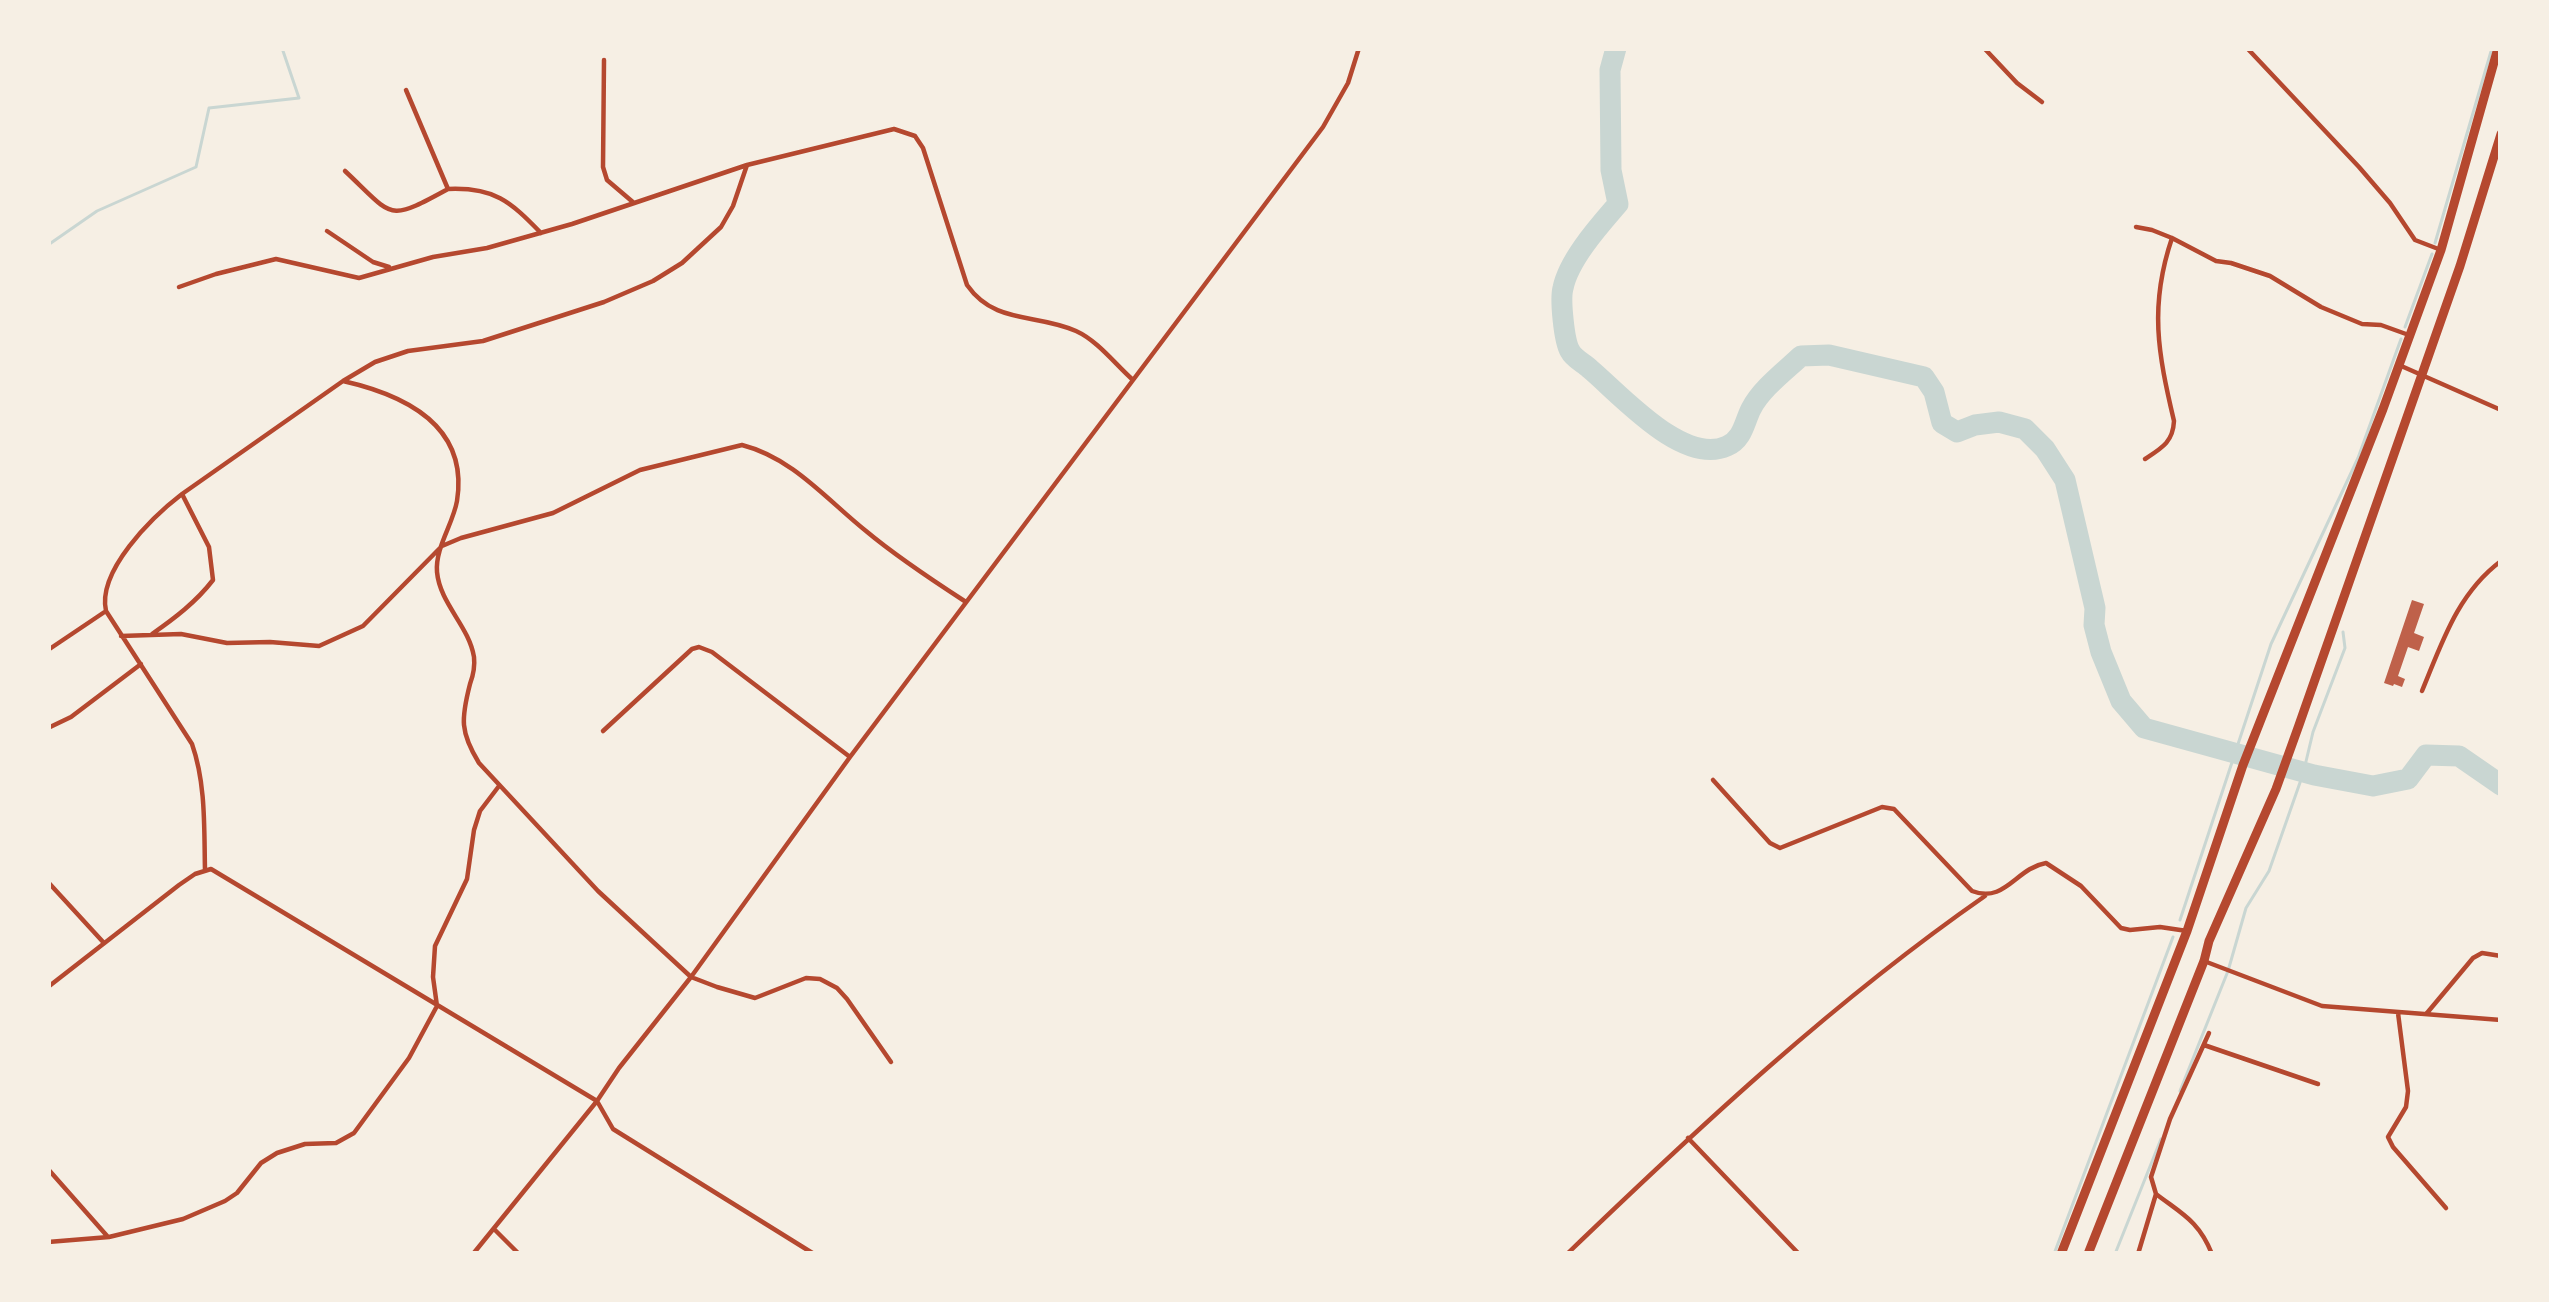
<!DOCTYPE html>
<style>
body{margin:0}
#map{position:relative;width:2549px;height:1302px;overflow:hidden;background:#f6efe4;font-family:Georgia,serif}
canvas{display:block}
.frame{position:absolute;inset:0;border:51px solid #f6efe4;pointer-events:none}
</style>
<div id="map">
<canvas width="2549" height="1302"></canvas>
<div class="frame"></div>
</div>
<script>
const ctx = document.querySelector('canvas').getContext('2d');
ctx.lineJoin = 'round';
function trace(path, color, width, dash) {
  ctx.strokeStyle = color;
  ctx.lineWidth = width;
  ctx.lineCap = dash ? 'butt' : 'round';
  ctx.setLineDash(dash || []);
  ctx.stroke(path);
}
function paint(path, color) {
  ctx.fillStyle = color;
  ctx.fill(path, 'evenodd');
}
const stream = new Path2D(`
 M 2435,243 L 2492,48
 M 48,245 L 97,211 L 196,167 L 209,108 L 299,98 L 282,48
 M 2405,327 L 2432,254
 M 2180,920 L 2271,644 L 2358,458 L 2401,339
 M 2180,1091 L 2228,971 L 2246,908 L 2269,871 L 2303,774 L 2313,732 L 2345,648 L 2343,632
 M 2054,1254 L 2173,937
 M 2115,1254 L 2161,1139`);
const river = new Path2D(`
 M 1616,48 L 1610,70 L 1611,170 L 1618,204 C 1600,225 1569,259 1563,288 C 1560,299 1564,341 1570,351 C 1574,359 1584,363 1590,369 C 1621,395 1683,466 1727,446 C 1743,439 1744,423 1751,409 C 1761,389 1785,371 1801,356 L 1829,355 L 1924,377 L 1934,392 L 1942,423 L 1957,432 L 1975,425 L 1999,422 L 2025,429 L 2045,449 L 2065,480 L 2095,608 L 2094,625 L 2101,652 L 2121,701 L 2144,728 L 2314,775 L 2373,786 L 2408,779 L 2426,755 L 2459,756 L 2501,785`);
const building = new Path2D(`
 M 2412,600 L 2424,604 L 2414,633 L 2424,637 L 2419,651 L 2408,647 L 2398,676 L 2405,679 L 2402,687 L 2394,684 L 2393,686 L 2384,683 Z`);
const minor = new Path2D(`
 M 1984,48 L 2017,83 L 2042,102
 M 2247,48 L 2359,167 L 2390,203 L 2415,240 L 2441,250
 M 604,60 L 603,167 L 607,180 L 634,203
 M 406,90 L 448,189 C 494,187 510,201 541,233
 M 345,171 C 394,217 386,223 448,189
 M 2136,227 L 2152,230 L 2172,238 L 2216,261 L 2231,263 L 2270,276 L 2321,307 L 2362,324 L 2381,325 L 2406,334
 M 327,231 L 373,262 L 389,267
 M 179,287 L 216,274 L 276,259 L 359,278 L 433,257 L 487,248 L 572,224 L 747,165 L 894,129 L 915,136 L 923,148 L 967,285 C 995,325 1036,313 1076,331 C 1098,341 1115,364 1133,380
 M 2399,365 L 2501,410
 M 343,381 C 405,395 469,426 457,501 C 453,524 435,548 437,572 C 440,604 469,626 474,657 C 475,666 473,676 470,684 C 461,719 460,732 479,763 L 598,891 L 691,977 L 717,987 L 755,998 L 806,978 L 820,979 L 837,988 L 847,999 L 891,1062
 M 2145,459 C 2162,448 2173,442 2174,421 C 2158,353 2149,306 2172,238
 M 152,634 C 175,618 196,602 213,580 L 209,547 L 182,494
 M 121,636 L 181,634 L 227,643 L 270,642 L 319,646 L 363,626 L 442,546 L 461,538 L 553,513 L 640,470 L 742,445 C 793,458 827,500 866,531 C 897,557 932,580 966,602
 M 48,650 L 106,611
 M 2422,691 C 2442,643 2457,594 2501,561
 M 48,728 L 71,717 L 141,664
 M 603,731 L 692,649 L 699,647 L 712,652 L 850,757
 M 1713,780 L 1770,843 L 1780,848 L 1882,807 L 1894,809 L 1972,891 C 2005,904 2016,868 2046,863 L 2081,886 L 2121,928 L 2130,930 L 2160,927 L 2187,931
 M 205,870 C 204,828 206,784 192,744 L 106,611 C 97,571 152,517 182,494 L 343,381 L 375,362 L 408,351 L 483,341 L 604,302 L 653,281 L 682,263 L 721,227 L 733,206 L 747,165
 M 48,882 L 104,943
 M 2204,961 L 2322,1006 L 2501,1020
 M 48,987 L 179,885 L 195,874 L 211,869 L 597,1101 L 473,1254
 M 2398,1013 L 2408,1091 L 2406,1107 L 2388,1137 L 2393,1147 L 2446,1208
 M 2427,1013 L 2473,958 L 2482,953 L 2501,956
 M 2204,1045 L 2318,1084
 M 1688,1138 L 1799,1254
 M 48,1169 L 108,1237
 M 2156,1194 C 2182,1214 2199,1221 2212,1254
 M 495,1230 L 519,1254
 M 48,1242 L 109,1237 L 183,1219 L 225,1201 L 237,1193 L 261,1163 L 277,1153 L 305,1144 L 336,1143 L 354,1133 L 409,1058 L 437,1006 L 433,977 L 435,946 L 467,879 L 474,830 L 480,811 L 499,786
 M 814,1254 L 613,1129 L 597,1101 L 619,1068 L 691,977 L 850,757 L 1323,127 L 1348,83 L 1359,48
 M 1567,1254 C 1699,1127 1834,1001 1985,896
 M 2138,1254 L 2156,1194 L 2151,1177 L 2170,1119 L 2209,1033`);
const trunk = new Path2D(`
 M 2061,1254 L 2187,931 L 2243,765 L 2383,409 L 2441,250 L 2498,48
 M 2088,1254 L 2204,961 L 2209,941 L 2276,789 L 2299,725 L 2460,266 L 2501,134`);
trace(stream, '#c9d6d2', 3);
trace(river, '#c9d6d2', 21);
paint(building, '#bf614a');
trace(minor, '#b5482f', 4.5);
trace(trunk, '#b5482f', 9);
</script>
